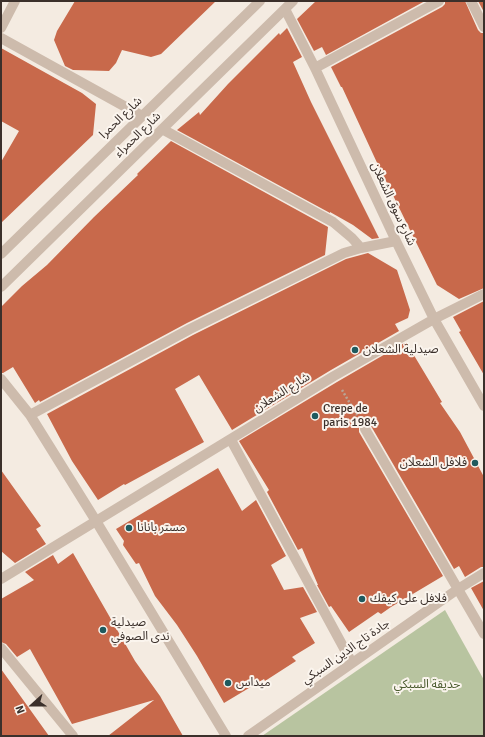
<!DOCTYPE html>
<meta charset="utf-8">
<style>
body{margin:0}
#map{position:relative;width:485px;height:737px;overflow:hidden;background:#f4ebe1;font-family:Signika,sans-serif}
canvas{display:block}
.frame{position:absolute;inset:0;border:2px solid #3b302b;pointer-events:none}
.north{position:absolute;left:12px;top:685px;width:40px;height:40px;-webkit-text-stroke:3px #fbf5ee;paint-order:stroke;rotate:249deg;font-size:11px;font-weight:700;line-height:16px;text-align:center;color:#3b302b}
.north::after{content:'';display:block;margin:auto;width:14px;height:18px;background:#3b302b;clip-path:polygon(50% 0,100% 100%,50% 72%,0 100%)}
</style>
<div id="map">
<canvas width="485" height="737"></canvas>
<div class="frame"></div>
<div class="north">N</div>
</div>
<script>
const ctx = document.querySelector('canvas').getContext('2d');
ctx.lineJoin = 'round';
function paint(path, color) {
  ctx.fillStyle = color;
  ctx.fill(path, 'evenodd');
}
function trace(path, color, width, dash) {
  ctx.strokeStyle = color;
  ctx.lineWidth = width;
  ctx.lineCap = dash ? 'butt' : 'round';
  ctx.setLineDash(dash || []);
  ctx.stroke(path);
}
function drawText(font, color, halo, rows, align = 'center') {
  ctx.font = font + ' Signika,"Noto Sans Arabic",sans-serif';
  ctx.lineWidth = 4;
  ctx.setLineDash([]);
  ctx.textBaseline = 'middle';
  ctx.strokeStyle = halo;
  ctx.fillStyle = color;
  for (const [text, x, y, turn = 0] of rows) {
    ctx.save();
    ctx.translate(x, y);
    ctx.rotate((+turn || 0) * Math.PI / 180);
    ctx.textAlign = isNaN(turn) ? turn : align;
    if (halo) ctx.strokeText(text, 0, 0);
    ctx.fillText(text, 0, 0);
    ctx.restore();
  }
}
const green = new Path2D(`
 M 445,610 L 484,680 L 484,736 L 262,736 Z`);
const building = new Path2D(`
 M 75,1 L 216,1 L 161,54 L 151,57 L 122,50 L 116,63 L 109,71 L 73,70 L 65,66 L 54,40 L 57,31 Z
 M 316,1 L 425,1 L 326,55 L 322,47 L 314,51 L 297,19 Z
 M 445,1 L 465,1 L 478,30 L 481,33 L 484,33 L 484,288 L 459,299 L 437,285 L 385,179 L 385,180 L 342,87 L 341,87 L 331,67 L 442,7 L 445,4 Z
 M 478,1 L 484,1 L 484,12 Z
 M 287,28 L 302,57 L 293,62 L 311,102 L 379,238 L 372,239 L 353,225 L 330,212 L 330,213 L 177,130 L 199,112 L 200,115 L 228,84 L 279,33 L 280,35 Z
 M 1,48 L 82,93 L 96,104 L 93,135 L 1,223 L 1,162 L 19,131 L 1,121 Z
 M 171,141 L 328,227 L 325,255 L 187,323 L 40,402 L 39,400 L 35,403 L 13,367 L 3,373 L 1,373 L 1,307 L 22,286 L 47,265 L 94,217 L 138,175 L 137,174 Z
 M 368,253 L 397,270 L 410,310 L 408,318 L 395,324 L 399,331 L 331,370 L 232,430 L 199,375 L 175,389 L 204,442 L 125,485 L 124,484 L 98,500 L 72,461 L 47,414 L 193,335 L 346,259 Z
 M 484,301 L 484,375 L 459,332 L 461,331 L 453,317 Z
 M 406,342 L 442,402 L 440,403 L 460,432 L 484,477 L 484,567 L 481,567 L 465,577 L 459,566 L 454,569 L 371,426 L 368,423 L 362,423 L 359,426 L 359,432 L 443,576 L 391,607 L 381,614 L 378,612 L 349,632 L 331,606 L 329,607 L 317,585 L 318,585 L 302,548 L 298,550 L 267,492 L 269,490 L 239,441 L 337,382 Z
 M 218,468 L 242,511 L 256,500 L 286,556 L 271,565 L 284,590 L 303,587 L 317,612 L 300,618 L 315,643 L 292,657 L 296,661 L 265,681 L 264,679 L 224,703 L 197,656 L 177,625 L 155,596 L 139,563 L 136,564 L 123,545 L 124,541 L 116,529 Z
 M 1,470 L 41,526 L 36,529 L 46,544 L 15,563 L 1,551 Z
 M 73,553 L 135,661 L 160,696 L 183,736 L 108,736 L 154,700 L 72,724 L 30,649 L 17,657 L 6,644 L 1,642 L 1,599 L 34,580 L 25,572 L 53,555 L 58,564 Z
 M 484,581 L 484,611 L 471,588 Z
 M 1,669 L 49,736 L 1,736 Z`);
const path = new Path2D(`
 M 342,390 L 357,415`);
const minor = new Path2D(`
 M 471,1 L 484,27
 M 285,9 L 315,68 L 396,241 L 434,319 L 484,406
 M 1,28 L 15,1
 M 1,38 L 142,116
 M 315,68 L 439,1
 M 162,129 L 333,222 L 352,238 L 361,248
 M 1,254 L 260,1
 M 1,287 L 293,1
 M 1,379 L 30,415 L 96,521 L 226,736
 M 30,415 L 190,329 L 344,253 L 361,248 L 396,241
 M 365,429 L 484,634
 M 231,440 L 352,663
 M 1,579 L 334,376 L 434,319 L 484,294
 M 1,648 L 73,736
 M 248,736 L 458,589 L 484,573`);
const markers = [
 [355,350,4,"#1f5a5e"],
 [315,416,4,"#1f5a5e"],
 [475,463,4,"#1f5a5e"],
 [129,528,4,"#1f5a5e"],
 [362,599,4,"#1f5a5e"],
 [103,630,4,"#1f5a5e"],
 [228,683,4,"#1f5a5e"]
];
const streetNames = [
 ["شارع الحمرا",121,118,-44],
 ["شارع الحمراء",138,135,-44],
 ["شارع سوق الشعلان",393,204,65],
 ["شارع الشعلان",282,393,-32],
 ["جادة تاج الدين السبكي",346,652,-35]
];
const poiNames = [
 ["صيدلية الشعلان",363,350],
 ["Crepe de",323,409],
 ["paris 1984",323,423],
 ["فلافل الشعلان",467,463,"right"],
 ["مستر بانانا",137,528],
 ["فلافل على كيفك",370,599],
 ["صيدلية",111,623],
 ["ندى الصوفي",111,637],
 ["ميداس",236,683]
];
const parkNames = [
 ["حديقة السبكي",427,685]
];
paint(green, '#b8c4a0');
paint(building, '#c8694b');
trace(path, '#b9a596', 2.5, [2, 2]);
trace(minor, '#cdbbac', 10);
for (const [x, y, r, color] of markers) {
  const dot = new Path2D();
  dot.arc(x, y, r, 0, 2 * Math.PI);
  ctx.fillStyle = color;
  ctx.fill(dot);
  trace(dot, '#fbf5ee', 1.5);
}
drawText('12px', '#3b302b', '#fbf5ee', streetNames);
drawText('12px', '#3b302b', '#fbf5ee', poiNames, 'left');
drawText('12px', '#4a5a2e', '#fbf5ee', parkNames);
</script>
